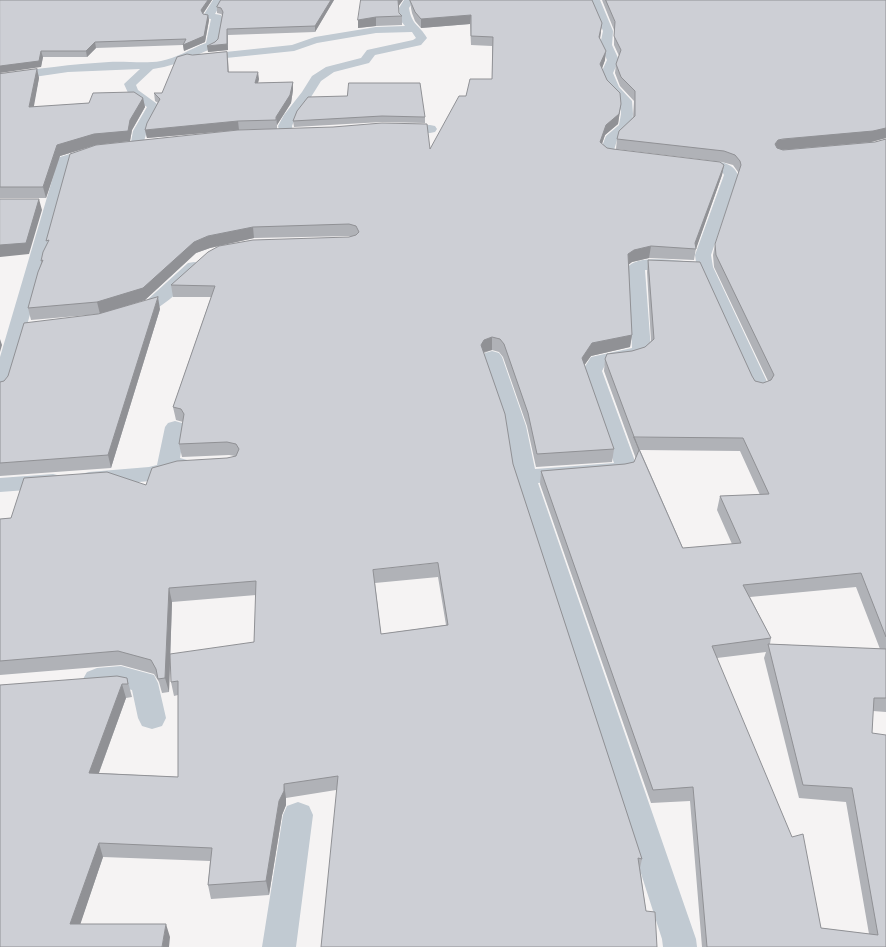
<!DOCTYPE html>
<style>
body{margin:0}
canvas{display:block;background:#f5f3f3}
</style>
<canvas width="886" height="947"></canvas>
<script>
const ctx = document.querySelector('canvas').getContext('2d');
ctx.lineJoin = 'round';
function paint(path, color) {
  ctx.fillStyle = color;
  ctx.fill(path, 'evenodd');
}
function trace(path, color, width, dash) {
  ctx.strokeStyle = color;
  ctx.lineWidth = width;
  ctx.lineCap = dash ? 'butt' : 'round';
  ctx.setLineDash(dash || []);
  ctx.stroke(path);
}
const minor = new Path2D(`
 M 213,0 L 223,0 L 215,14 L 221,15 L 222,17 L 217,45 L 215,47 L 197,55 L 292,45 L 315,37 L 376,27 L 405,26 L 401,21 L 399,8 L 404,0 L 414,0 L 409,8 C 412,26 419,24 427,38 L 421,45 L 375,55 L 369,63 L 334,72 L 321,81 L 311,97 L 296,116 L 292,126 L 293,134 L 291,137 L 281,137 L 278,126 L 284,115 L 302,92 L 312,76 L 326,67 L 361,58 L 367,50 L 413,40 L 416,38 L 412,32 L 376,33 L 317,43 L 294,51 L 197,61 L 193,60 L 191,58 L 185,61 L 164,67 L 153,69 L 136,85 L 138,90 L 160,106 L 147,131 L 142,148 L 98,154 L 71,163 L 10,388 L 7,392 L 0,394 L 0,357 L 58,160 L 60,157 L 96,146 L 131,142 L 133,131 L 147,107 L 129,95 L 124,84 L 140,69 L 68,72 L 0,82 L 0,74 C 36,69 72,64 109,62 C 126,61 145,64 161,61 C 177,58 190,49 206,43 L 211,19 L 204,18 L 203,16 Z
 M 590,0 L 600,0 L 613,31 L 612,45 L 619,60 L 613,73 L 619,87 L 632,101 L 633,114 L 632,126 L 617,140 L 614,150 L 638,154 L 640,157 L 638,160 C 628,163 606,160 600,151 L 606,136 L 619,125 L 621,114 L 620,102 L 607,88 L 601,73 L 607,60 L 600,45 L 603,31 Z
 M 397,125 L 430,125 L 435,126 L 437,129 L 435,132 L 430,133 L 392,132 L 390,129 L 392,126 Z
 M 695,160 C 710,161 732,159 738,175 L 711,255 L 713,267 L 770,388 L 767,392 L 760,394 L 753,392 L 750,388 L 699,272 L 645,270 L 651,350 C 643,363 619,363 605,365 L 602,371 L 636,464 L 631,474 L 623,476 L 538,483 L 696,939 L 697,947 L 663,947 L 662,939 L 514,477 L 506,426 L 482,357 L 485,353 L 492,351 L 499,353 L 502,357 L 526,426 L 535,469 L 614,463 L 582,371 L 591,357 L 632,348 L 628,267 C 637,254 680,261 696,262 L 695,255 L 724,175 L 723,173 L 719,171 L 690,167 L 688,164 L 690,161 Z
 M 194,262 L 200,263 L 202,267 L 200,271 C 182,287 153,322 127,316 L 124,312 L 127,308 L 146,301 L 188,263 Z
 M 175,421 L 182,423 L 185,427 L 180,458 L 187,460 L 190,465 L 187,470 L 151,481 L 89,486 L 81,484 L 78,479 L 81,474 L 89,472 L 149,467 L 157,465 L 165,427 L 168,423 Z
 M 53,474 L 61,476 L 64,481 L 61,486 L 53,488 L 0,492 L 0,478 Z
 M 121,666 L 154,675 L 158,683 L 166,718 L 162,726 L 152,729 L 142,726 L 138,718 L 132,690 C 117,686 102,691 87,686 L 83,679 L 87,672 L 97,668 Z
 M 298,802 L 309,806 L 313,815 L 296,947 L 262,947 L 283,815 L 287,806 Z`);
const wall = new Path2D(`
 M 0,0 L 212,0 L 203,14 L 208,15 L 209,20 L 205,42 L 184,51 L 183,45 L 96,48 L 87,57 L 43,57 L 41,67 Z
 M 334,0 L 315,32 L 228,35 L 228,50 L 208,52 L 218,39 L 222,15 L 221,14 L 217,13 L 217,7 Z
 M 403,0 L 398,6 L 399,13 L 402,16 L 402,25 L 376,26 L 358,28 L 358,20 Z
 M 410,0 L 602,23 L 600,38 L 605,60 L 602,68 L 607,80 L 621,104 L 618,124 L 605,135 L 602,144 L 607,148 L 613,149 L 724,165 L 722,175 L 696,248 L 694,260 L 649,258 L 632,262 L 629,264 L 632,335 L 630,347 L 591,356 L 584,365 L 614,449 L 612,462 L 536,467 L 527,426 L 503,357 L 499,352 L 492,350 L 484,353 L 513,464 L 642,859 L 640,868 L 646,911 L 657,947 L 336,790 L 286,798 L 286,805 L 282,815 L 269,895 L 211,899 L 208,885 L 210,861 L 103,857 L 80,924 L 170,937 L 0,947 L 0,685 L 127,678 L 132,697 L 126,698 L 99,773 L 178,777 L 178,695 L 174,696 L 171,682 L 254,642 L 256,595 L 172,602 L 169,692 L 162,693 L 159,682 L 154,674 L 121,665 L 0,675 L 0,519 L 11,518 L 146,485 L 235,456 L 229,455 L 182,457 L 179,444 L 183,422 L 176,420 L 173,407 L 211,297 L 173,297 L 171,285 L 352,236 L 350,236 L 254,238 L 210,248 L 196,253 L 145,300 L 100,314 L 31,320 L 28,308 L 41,263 L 41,261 L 430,149 L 466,96 L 492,79 L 492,46 L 471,45 L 470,24 L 421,28 L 415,21 L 412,13 L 411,8 ZM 438,577 L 446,625 L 381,634 L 375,583 Z
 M 602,0 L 886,0 L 886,138 L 871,142 L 781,150 L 783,150 L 875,142 L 886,139 L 886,712 L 873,711 L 872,733 L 886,947 L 702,947 L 690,801 L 651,803 L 540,484 L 541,471 L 625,464 L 634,462 L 636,459 L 604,371 L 605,359 L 645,347 L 651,341 L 647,272 L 648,260 L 755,381 L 763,383 L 768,381 L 714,267 L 713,255 L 715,244 L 739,173 L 738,172 L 733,165 L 722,162 L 616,149 L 617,139 L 633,117 L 634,101 L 620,86 L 615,73 L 616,64 L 619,56 L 614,45 L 614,30 ZM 640,450 L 740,451 L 760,495 L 720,496 L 717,510 L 732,544 L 683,548 ZM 856,587 L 880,649 L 770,644 L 771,638 L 750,597 ZM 766,652 L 764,658 L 799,798 L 846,802 L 869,934 L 821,928 L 717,658 Z
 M 227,52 L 228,72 L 259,79 L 258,83 L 293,82 L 293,90 L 291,103 L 277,125 L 277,129 L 239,130 L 147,138 L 145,130 L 158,103 L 155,101 L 154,93 L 162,93 L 192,55 Z
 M 37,69 L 39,78 L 33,107 L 89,103 L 143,98 L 145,107 L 132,130 L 130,141 L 96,145 L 60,156 L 46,198 L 0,198 L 0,74 Z
 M 297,111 L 425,117 L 425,123 L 382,122 L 294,127 L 293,121 Z
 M 160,309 L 111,468 L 0,476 L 0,382 L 4,381 Z`);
const shadedWall = new Path2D(`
 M 208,0 L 212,0 L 202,15 L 201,10 Z
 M 331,0 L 334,0 L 315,32 L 315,26 Z
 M 398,0 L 403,0 L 398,7 Z
 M 208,15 L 209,20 L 205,42 L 184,51 L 183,45 Z
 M 471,15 L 470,24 L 421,28 L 421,19 Z
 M 376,17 L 376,26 L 358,28 L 358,20 Z
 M 602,23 L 601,31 L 599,46 L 599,37 Z
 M 227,29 L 228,50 L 208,52 L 207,46 L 227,44 Z
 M 95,42 L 96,48 L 87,57 L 86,51 Z
 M 41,51 L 43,57 L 41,67 L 0,73 L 0,66 Z
 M 606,51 L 605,60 L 600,74 L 600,64 Z
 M 227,52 L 228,59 L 229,79 L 228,72 Z
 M 37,69 L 39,78 L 32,117 L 29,107 Z
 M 258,72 L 259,79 L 256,90 L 255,83 Z
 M 293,82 L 293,90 L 291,103 L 277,125 L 276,117 Z
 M 143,98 L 145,107 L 132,130 L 130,141 L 96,145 L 60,156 L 46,198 L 43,187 L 57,145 L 130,120 Z
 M 621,104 L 618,124 L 605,135 L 599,152 L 600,142 L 606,125 Z
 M 238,121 L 239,130 L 147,138 L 145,130 Z
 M 886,128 L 886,138 L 871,142 L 781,150 L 776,151 L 775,144 L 778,140 Z
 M 724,165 L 722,175 L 696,249 L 695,243 Z
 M 39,199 L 42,210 L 29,254 L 0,257 L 0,245 Z
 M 253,227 L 254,238 L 210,248 L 196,253 L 145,300 L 100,314 L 97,302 L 194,242 L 208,236 Z
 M 651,246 L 649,258 L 632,262 L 627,266 L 628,254 L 634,250 Z
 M 158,297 L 160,309 L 111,468 L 108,455 Z
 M 632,335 L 630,347 L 591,356 L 581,370 L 582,358 L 592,343 Z
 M 492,337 L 492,350 L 484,352 L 481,357 L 481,345 L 484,340 Z
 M 0,339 L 2,345 L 0,352 Z
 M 169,588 L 172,602 L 169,692 L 165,678 Z
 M 122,684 L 126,698 L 94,786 L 89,773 Z
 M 284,784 L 286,798 L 286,805 L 282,815 L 269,895 L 266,881 L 279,801 Z
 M 99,843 L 103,857 L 76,937 L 70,924 Z
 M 166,924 L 170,937 L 169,947 L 162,947 Z`);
const building = new Path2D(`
 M 0,0 L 208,0 L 201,10 L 203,14 L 208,15 L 204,36 L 183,45 L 186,39 L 95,42 L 86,51 L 41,51 L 39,61 L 0,66 Z
 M 221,0 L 331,0 L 315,26 L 227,29 L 227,44 L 207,46 L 215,42 L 218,39 L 223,12 L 221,8 L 217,7 Z
 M 361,0 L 398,0 L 399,13 L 402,16 L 376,17 L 358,20 Z
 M 410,0 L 592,0 L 602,23 L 599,37 L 606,51 L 600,64 L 607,80 L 620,93 L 621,104 L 619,114 L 606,125 L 600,142 L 607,148 L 613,149 L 720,162 L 724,165 L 695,243 L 696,249 L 651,246 L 634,250 L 628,254 L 632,335 L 592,343 L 582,358 L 614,449 L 537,454 L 528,413 L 504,344 L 500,339 L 492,337 L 484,340 L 481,345 L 505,414 L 513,464 L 642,859 L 638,858 L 646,911 L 655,912 L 657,947 L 321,947 L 338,776 L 284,784 L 284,791 L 279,801 L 266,881 L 208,885 L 212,848 L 99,843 L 70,924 L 166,924 L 162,947 L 0,947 L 0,685 L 117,676 L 127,678 L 128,684 L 122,684 L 89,773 L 178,777 L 178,681 L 171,682 L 170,654 L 254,642 L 256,581 L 169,588 L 165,678 L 158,679 L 156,669 L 151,660 L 118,651 L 0,661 L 0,519 L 11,518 L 24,478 L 107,472 L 146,485 L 152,468 L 177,461 L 227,458 L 236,456 L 239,449 L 236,444 L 227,442 L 179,444 L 184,414 L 181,409 L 173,407 L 215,286 L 171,285 L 208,252 L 219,246 L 253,240 L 349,237 L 356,235 L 359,232 L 356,226 L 349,224 L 253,227 L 208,236 L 194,242 L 143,288 L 97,302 L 28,308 L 38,272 L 43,260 L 41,261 L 43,252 L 49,240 L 46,241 L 70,154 L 96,145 L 238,130 L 333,127 L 382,123 L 427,124 L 430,149 L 459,96 L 466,96 L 470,79 L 492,79 L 493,37 L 471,36 L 471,15 L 421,19 L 415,12 L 412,5 ZM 438,563 L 448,625 L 381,634 L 373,570 Z
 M 606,0 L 886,0 L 886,128 L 873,131 L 783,139 L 778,140 L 775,144 L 777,148 L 783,150 L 875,142 L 886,139 L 886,637 L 861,573 L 743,585 L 771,638 L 712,646 L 792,837 L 803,834 L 821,928 L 878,935 L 852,788 L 803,785 L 768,644 L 886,649 L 886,698 L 874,698 L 872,733 L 886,735 L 886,947 L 707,947 L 693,787 L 653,790 L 541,471 L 625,464 L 634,462 L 639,450 L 605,359 L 607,354 L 632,351 L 645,347 L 654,339 L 648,260 L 700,262 L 752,376 L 755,381 L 763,383 L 771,380 L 774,375 L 716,255 L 715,244 L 741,165 L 740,161 L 735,155 L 724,151 L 617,139 L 619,131 L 635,116 L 635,91 L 621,77 L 616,64 L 621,50 L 614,36 L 615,22 ZM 634,437 L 743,438 L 769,494 L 720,496 L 741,543 L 683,548 Z
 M 227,52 L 228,72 L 258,72 L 255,83 L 293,82 L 290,95 L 276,117 L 276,120 L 238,121 L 145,130 L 147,123 L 160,99 L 154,93 L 162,93 L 177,57 L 187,54 L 192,55 Z
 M 37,69 L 29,107 L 89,103 L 93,93 L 134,92 L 143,98 L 130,120 L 128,131 L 94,134 L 57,145 L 43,187 L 0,187 L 0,74 Z
 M 349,83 L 420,83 L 425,117 L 382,116 L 293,121 L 297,111 L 308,97 L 347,96 Z
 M 0,199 L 39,199 L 26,243 L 0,245 Z
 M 158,297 L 108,455 L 0,463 L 0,382 L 4,381 L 8,376 L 24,323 L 98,314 Z`);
paint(minor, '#c1cad2');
paint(wall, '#b0b2b7');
paint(shadedWall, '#909195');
paint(building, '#cdcfd5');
trace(building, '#909195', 1);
</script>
